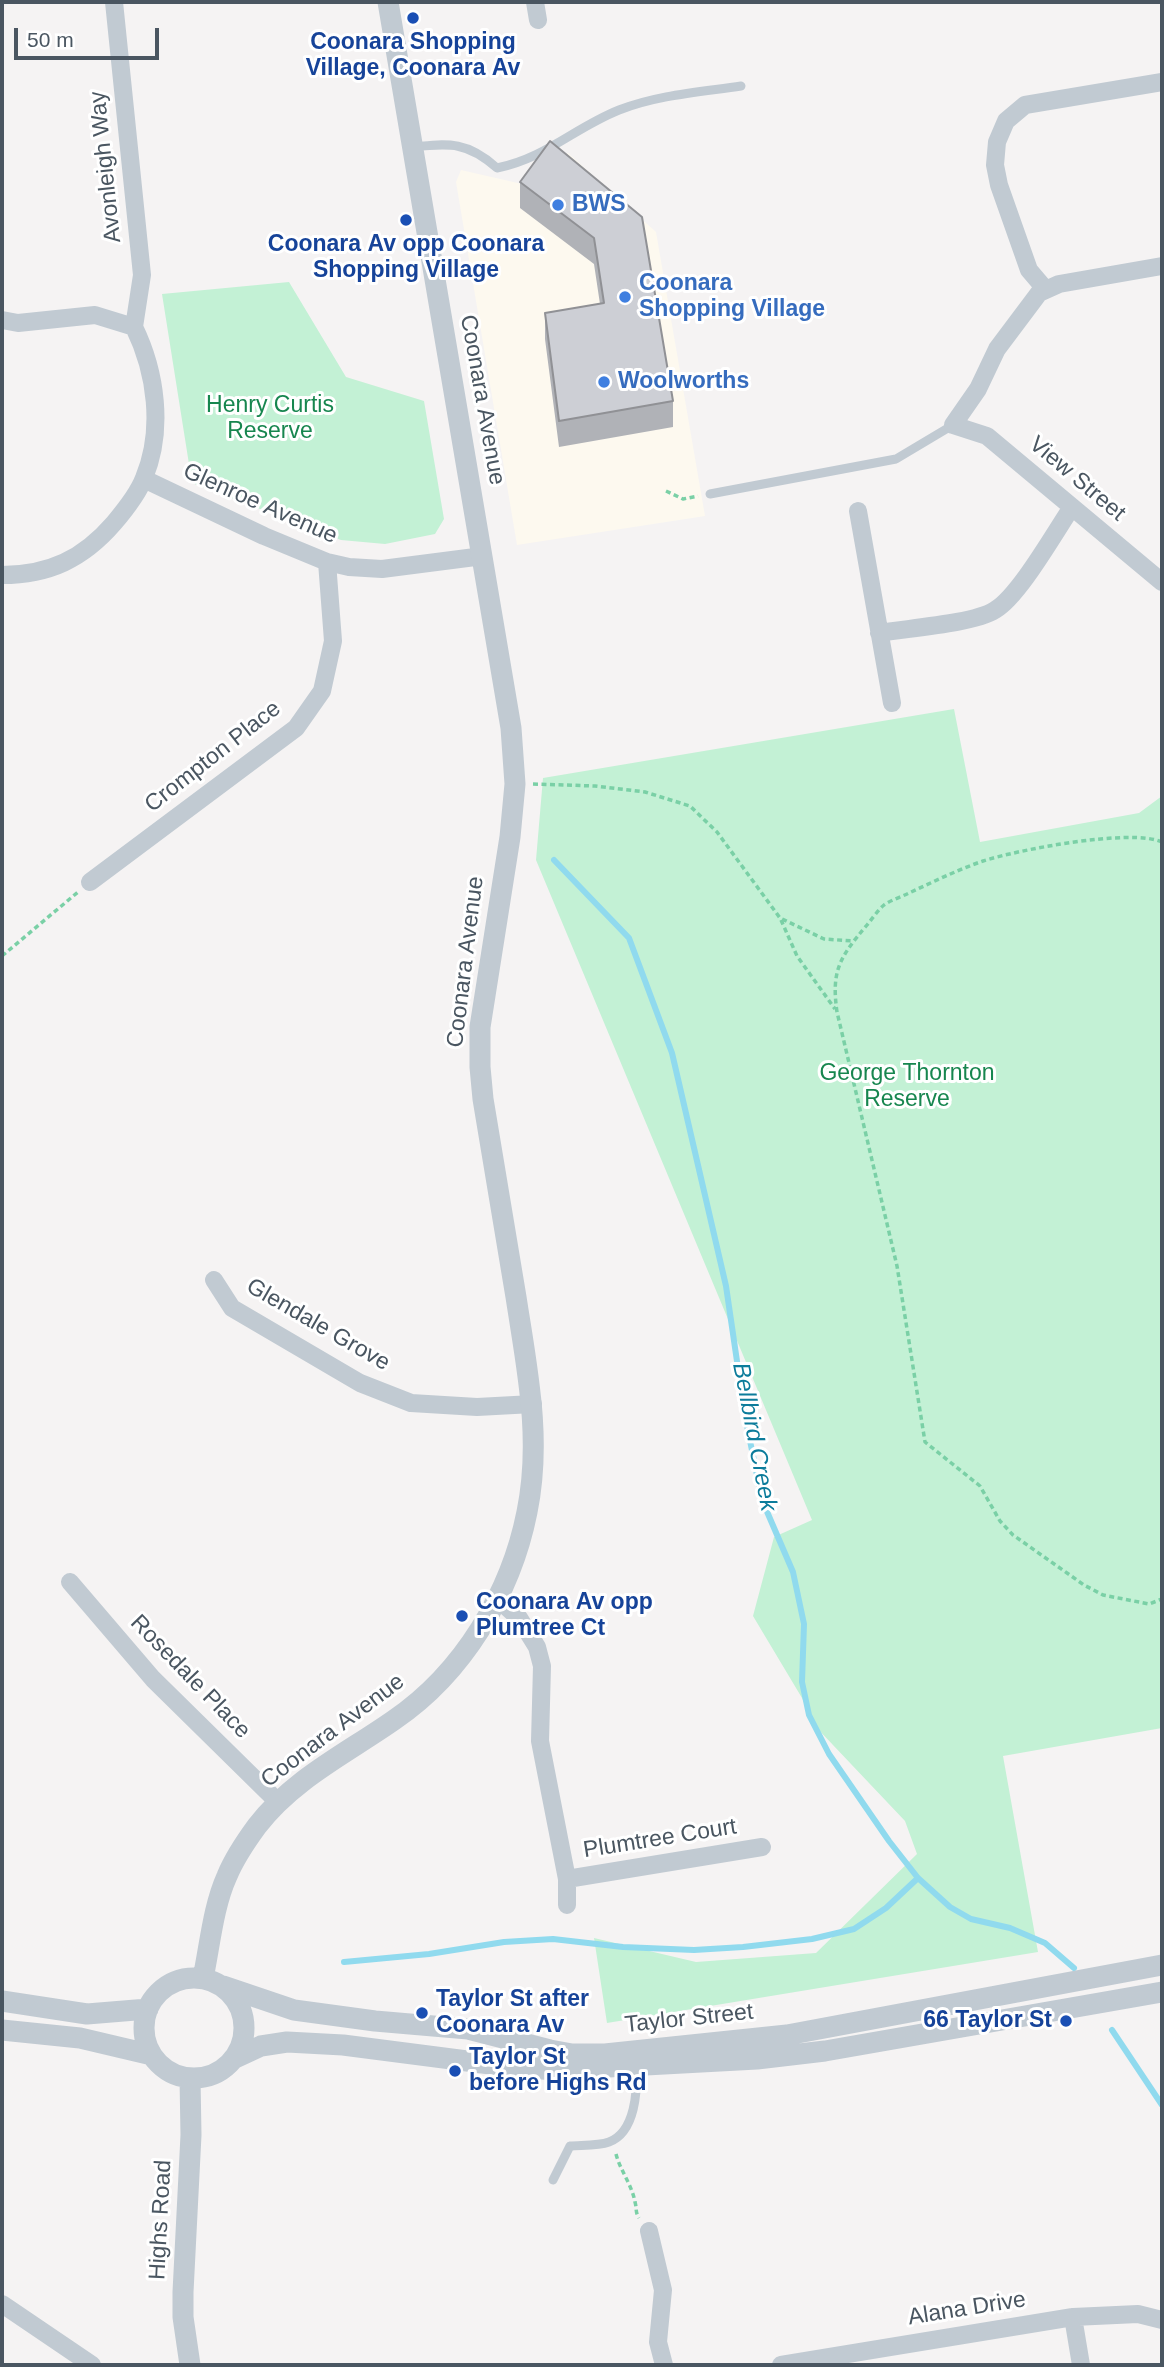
<!DOCTYPE html>
<style>
body{margin:0}
#map{position:relative;width:1164px;height:2367px;overflow:hidden;background:#f5f3f3;font-family:Helvetica,sans-serif}
canvas{display:block}
.frame{position:absolute;inset:0;border:4px solid #4a5661;pointer-events:none}
.scale{position:absolute;left:14px;top:28px;width:145px;height:32px;box-sizing:border-box;border:4px solid #4a5661;border-top:0;padding-left:9px;font-size:21px;line-height:24px;white-space:nowrap;color:#4a5661;-webkit-text-stroke:5px #fff;paint-order:stroke}
</style>
<div id="map">
<canvas width="1164" height="2367"></canvas>
<div class="frame"></div>
<div class="scale">50 m</div>
</div>
<script>
const ctx = document.querySelector('canvas').getContext('2d');
ctx.lineJoin = 'round';
function paint(path, color) {
  ctx.fillStyle = color;
  ctx.fill(path, 'evenodd');
}
function trace(path, color, width, dash) {
  ctx.strokeStyle = color;
  ctx.lineWidth = width;
  ctx.lineCap = dash ? 'butt' : 'round';
  ctx.setLineDash(dash || []);
  ctx.stroke(path);
}
function drawText(font, color, halo, rows, align = 'center') {
  ctx.font = font + ' Helvetica,sans-serif';
  ctx.lineWidth = 6;
  ctx.setLineDash([]);
  ctx.textBaseline = 'middle';
  ctx.strokeStyle = halo;
  ctx.fillStyle = color;
  for (const [text, x, y, turn = 0] of rows) {
    ctx.save();
    ctx.translate(x, y);
    ctx.rotate((+turn || 0) * Math.PI / 180);
    ctx.textAlign = isNaN(turn) ? turn : align;
    if (halo) ctx.strokeText(text, 0, 0);
    ctx.fillText(text, 0, 0);
    ctx.restore();
  }
}
const commercial = new Path2D(`
 M 568,153 L 656,232 L 705,516 L 517,545 L 456,182 L 461,170 L 522,184 Z`);
const green = new Path2D(`
 M 289,282 L 346,377 L 424,401 L 444,519 L 435,534 L 385,544 L 341,540 L 192,483 L 162,294 Z
 M 954,709 L 980,842 L 1139,813 L 1162,796 L 1162,1728 L 1003,1756 L 1038,1952 L 607,2023 L 594,1938 L 696,1962 L 816,1953 L 917,1854 L 905,1821 L 815,1726 L 802,1698 L 753,1616 L 774,1537 L 812,1520 L 536,860 L 543,778 Z`);
const stream = new Path2D(`
 M 554,860 L 629,938 L 672,1053 L 726,1286 L 745,1416 L 762,1500 L 793,1572 L 804,1624 L 802,1682 L 809,1715 L 829,1754 L 889,1841 L 918,1878 L 950,1907 L 971,1919 L 1010,1928 L 1045,1943 L 1074,1968
 M 344,1962 L 429,1954 L 504,1942 L 553,1939 L 623,1947 L 694,1950 L 743,1947 L 812,1939 L 854,1929 L 886,1908 L 918,1878
 M 1112,2030 L 1162,2105`);
const path = new Path2D(`
 M 666,491 L 683,499 L 698,496
 M 533,784 L 595,786 L 645,792 L 690,806 L 717,832 L 780,918 L 824,939 L 854,941
 M 1162,842 C 1131,828 1017,850 983,861 C 957,870 933,882 909,893 C 901,897 891,900 884,905 C 878,910 872,919 867,925 C 840,957 831,970 837,1012 L 897,1266 L 925,1442 L 980,1486 L 1000,1521 L 1013,1535 L 1084,1585 L 1103,1595 L 1149,1604 L 1162,1599
 M 781,920 L 797,956 L 835,1009
 M 2,956 L 78,892
 M 616,2154 C 620,2170 632,2185 635,2202 C 637,2209 635,2212 639,2218`);
const service = new Path2D(`
 M 413,147 C 450,143 468,142 497,168 C 546,158 574,128 619,110 C 657,95 700,92 741,86
 M 710,494 L 896,459 L 953,425
 M 553,2180 L 570,2146 C 582,2145 598,2146 609,2142 C 636,2132 637,2090 637,2067`);
const minor = new Path2D(`
 M 114,2 L 142,275 L 134,327
 M 535,2 L 538,20
 M 1162,266 L 1059,284 L 1039,293 L 997,349 L 978,389 L 953,425 L 987,436 L 1162,582
 M 1046,290 L 1029,270 L 999,185 L 995,165 L 997,142 L 1006,121 L 1025,105 L 1162,82
 M 2,320 L 18,323 L 95,315 L 134,327 C 156,372 164,430 144,478 C 138,494 125,510 114,523 C 83,559 49,575 2,575
 M 144,479 L 264,536 L 327,562 L 349,567 L 382,569 L 483,556
 M 858,511 L 892,703
 M 879,633 C 908,628 973,624 995,610 C 1019,596 1055,532 1072,507
 M 90,882 L 296,728 L 322,691 L 333,641 L 327,562
 M 214,1280 L 232,1308 L 360,1383 L 411,1403 L 477,1407 L 533,1404
 M 70,1582 L 153,1679 L 278,1802
 M 498,1599 L 519,1618 L 537,1647 L 542,1666 L 540,1741 L 567,1879 L 567,1905
 M 567,1879 L 762,1847
 M 649,2231 L 663,2290 L 658,2342 L 664,2365
 M 2,2304 L 92,2365
 M 1073,2317 L 1081,2365
 M 781,2365 L 1073,2317 L 1138,2314 L 1162,2320`);
const tertiary = new Path2D(`
 M 203,1978 C 210,1945 213,1907 227,1876 C 234,1859 246,1841 257,1826 C 293,1779 347,1753 394,1720 C 463,1673 511,1593 527,1512 C 542,1439 527,1369 516,1297 C 505,1231 494,1165 483,1099 L 480,1067 L 480,1027 L 510,837 L 515,784 L 511,728 L 388,2
 M144 2028a50 50 0 1 1 100 0a50 50 0 1 1-100 0Z
 M 223,1986 L 294,2010 L 375,2021 L 468,2029 L 550,2050 L 572,2054 L 605,2054 L 787,2035 L 1162,1965
 M 2,2001 L 87,2014 L 148,2009
 M 2,2030 L 80,2038 L 152,2055
 M 233,2059 L 261,2046 L 287,2042 L 343,2045 L 498,2065 L 553,2070 L 757,2059 L 825,2051 L 1162,1992
 M 190,2078 L 191,2135 L 183,2292 L 183,2317 L 190,2365`);
const wall = new Path2D(`
 M 550,141 L 673,401 L 673,427 L 559,447 L 545,339 L 545,313 L 600,304 L 594,264 L 520,208 L 520,182 Z`);
const building = new Path2D(`
 M 550,141 L 642,217 L 673,401 L 559,421 L 545,313 L 604,303 L 594,238 L 520,182 Z`);
const markers = [
 [413,18,7,"#1a4fb4"],
 [558,205,7,"#3f7fe0"],
 [406,220,7,"#1a4fb4"],
 [625,297,7,"#3f7fe0"],
 [604,382,7,"#3f7fe0"],
 [462,1616,7,"#1a4fb4"],
 [422,2013,7,"#1a4fb4"],
 [1066,2021,7,"#1a4fb4"],
 [455,2071,7,"#1a4fb4"]
];
const transitNames = [
 ["Coonara Shopping",413,43,"center"],
 ["Village, Coonara Av",413,69,"center"],
 ["Coonara Av opp Coonara",406,245,"center"],
 ["Shopping Village",406,271,"center"],
 ["Coonara Av opp",476,1603],
 ["Plumtree Ct",476,1629],
 ["Taylor St after",436,2000],
 ["Coonara Av",436,2026],
 ["66 Taylor St",1052,2021,"right"],
 ["Taylor St",469,2058],
 ["before Highs Rd",469,2084]
];
const streetNames = [
 ["Avonleigh Way",106,167,-96],
 ["Coonara Avenue",482,400,80],
 ["View Street",1077,479,40],
 ["Glenroe Avenue",260,504,24],
 ["Crompton Place",213,757,-38],
 ["Coonara Avenue",466,962,-83],
 ["Glendale Grove",318,1325,30],
 ["Rosedale Place",190,1677,46],
 ["Coonara Avenue",333,1731,-37],
 ["Plumtree Court",660,1839,-9],
 ["Taylor Street",689,2019,-6],
 ["Highs Road",161,2220,-87],
 ["Alana Drive",967,2309,-9]
];
const shopNames = [
 ["BWS",572,205],
 ["Coonara",639,284],
 ["Shopping Village",639,310],
 ["Woolworths",618,382]
];
const parkNames = [
 ["Henry Curtis",270,406],
 ["Reserve",270,432],
 ["George Thornton",907,1074],
 ["Reserve",907,1100]
];
const waterNames = [
 ["Bellbird Creek",754,1437,79]
];
paint(commercial, '#fdf9ef');
paint(green, '#c3f1d5');
trace(stream, '#90daee', 6);
trace(path, '#7ad0a6', 3.5, [5, 3.5]);
trace(service, '#c1cad2', 9);
trace(minor, '#c1cad2', 18);
trace(tertiary, '#c1cad2', 21);
paint(wall, '#b0b2b7');
paint(building, '#cdcfd5');
trace(building, '#909195', 2);
for (const [x, y, r, color] of markers) {
  const dot = new Path2D();
  dot.arc(x, y, r, 0, 2 * Math.PI);
  ctx.fillStyle = color;
  ctx.fill(dot);
  trace(dot, '#fff', 2.5);
}
drawText('bold 23px', '#164399', '#fff', transitNames, 'left');
drawText('23px', '#4a5661', '#fff', streetNames);
drawText('bold 23px', '#366cbe', '#fff', shopNames, 'left');
drawText('23px', '#17864f', '#fff', parkNames);
drawText('italic 24px', '#0c7c9b', '#fff', waterNames);
</script>
